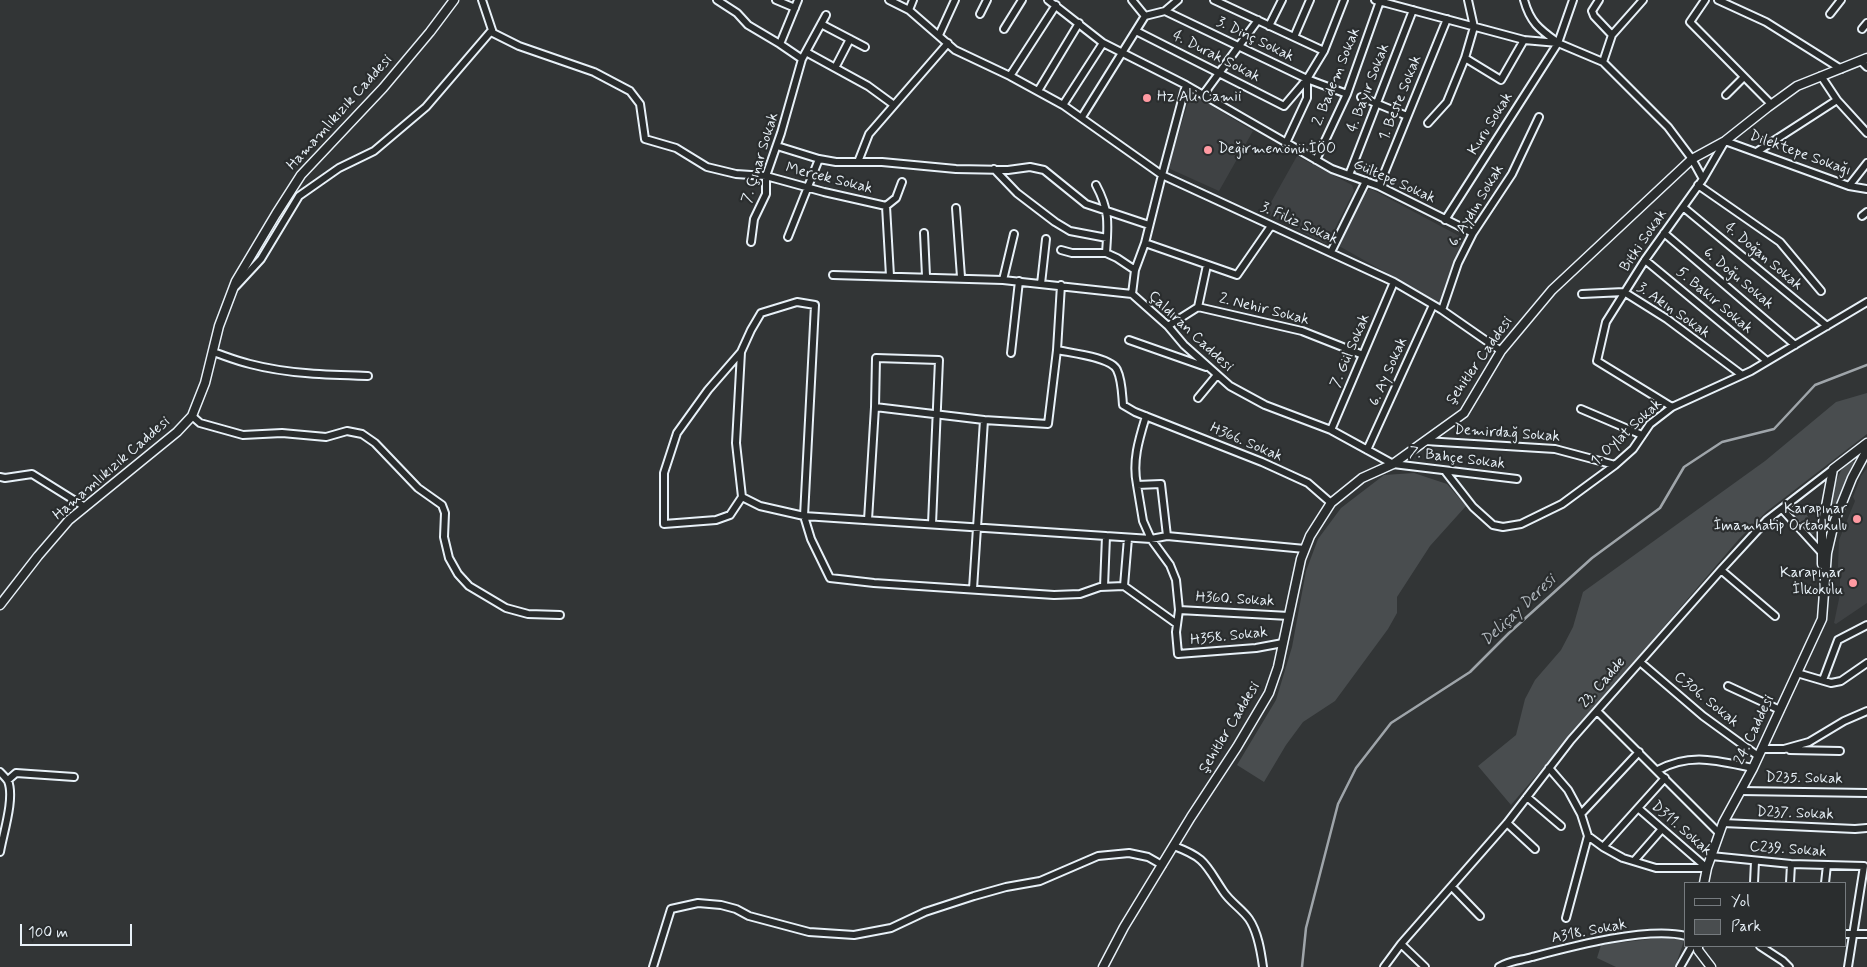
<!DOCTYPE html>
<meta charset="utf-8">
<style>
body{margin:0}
#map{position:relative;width:1867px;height:967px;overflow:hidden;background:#323536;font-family:Mynerve,sans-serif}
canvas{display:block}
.legend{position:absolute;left:1684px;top:882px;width:162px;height:65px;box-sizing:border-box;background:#2a2d2e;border:1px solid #767b7f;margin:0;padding:6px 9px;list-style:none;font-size:15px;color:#e8f1f8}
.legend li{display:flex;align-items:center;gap:10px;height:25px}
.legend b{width:25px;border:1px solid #767b7f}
.scale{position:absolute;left:20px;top:924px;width:112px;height:22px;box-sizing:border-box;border:2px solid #e8f1f8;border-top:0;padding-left:6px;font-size:15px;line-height:18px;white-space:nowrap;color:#e8f1f8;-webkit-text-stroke:4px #2a2d2e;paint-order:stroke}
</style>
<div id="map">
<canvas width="1867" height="967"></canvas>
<ul class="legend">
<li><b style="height:6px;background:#2a2d2e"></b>Yol</li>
<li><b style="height:14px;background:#494d4f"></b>Park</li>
</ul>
<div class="scale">100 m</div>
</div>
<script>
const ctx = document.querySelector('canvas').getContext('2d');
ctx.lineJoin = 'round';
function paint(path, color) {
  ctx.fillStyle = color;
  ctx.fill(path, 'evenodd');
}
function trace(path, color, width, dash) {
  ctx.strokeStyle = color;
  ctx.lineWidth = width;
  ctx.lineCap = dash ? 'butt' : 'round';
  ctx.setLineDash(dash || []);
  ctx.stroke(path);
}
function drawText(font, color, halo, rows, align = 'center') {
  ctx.font = font + ' Mynerve,sans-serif';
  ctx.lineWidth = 4.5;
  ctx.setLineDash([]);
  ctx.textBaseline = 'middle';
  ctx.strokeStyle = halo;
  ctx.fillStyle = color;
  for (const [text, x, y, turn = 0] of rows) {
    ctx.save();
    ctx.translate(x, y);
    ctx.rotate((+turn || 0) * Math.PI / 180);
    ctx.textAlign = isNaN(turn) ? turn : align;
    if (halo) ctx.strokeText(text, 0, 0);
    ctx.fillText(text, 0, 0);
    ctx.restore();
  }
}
const built = new Path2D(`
 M 1191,93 L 1253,131 L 1219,191 L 1168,168 Z
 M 1297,156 L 1352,185 L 1354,191 L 1328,242 L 1324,243 L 1265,213 Z
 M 1371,189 L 1465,239 L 1457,255 L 1441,301 L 1438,302 L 1339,246 L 1366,191 Z
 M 1867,468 L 1867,603 L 1836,624 L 1834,623 L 1840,594 L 1840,573 L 1838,566 L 1839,540 L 1855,501 L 1853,497 L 1861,476 Z`);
const green = new Path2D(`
 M 1867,393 L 1867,434 L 1766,512 L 1739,539 L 1511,805 L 1478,766 L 1516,735 L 1525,699 L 1535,680 L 1561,650 L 1573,627 L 1583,592 L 1765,461 L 1836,402 Z
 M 1851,461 L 1856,463 L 1831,528 L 1827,528 C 1829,511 1834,468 1851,461 Z
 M 1414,473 L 1447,484 L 1466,506 L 1430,546 L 1397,597 L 1397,613 L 1388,629 L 1335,701 L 1303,722 L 1286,745 L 1264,782 L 1237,765 L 1276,700 L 1292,647 L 1306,571 L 1318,539 L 1341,508 L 1384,475 Z
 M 1803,510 L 1814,525 L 1816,531 L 1812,535 L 1795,516 Z
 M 1667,937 L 1684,941 L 1675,967 L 1616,967 L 1597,958 L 1601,945 Z`);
const stream = new Path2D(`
 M 1302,967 L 1306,928 L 1338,804 L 1356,768 L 1391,723 L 1470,672 L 1509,633 L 1592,558 L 1660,508 L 1684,467 L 1722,442 L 1774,429 L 1815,385 L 1867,365`);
const minor = new Path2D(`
 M 482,0 L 493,33 L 519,46 L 594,72 L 630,91 L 640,104 L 645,139 L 676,148 L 707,167 L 736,174 L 766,176 L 824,192 L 886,206
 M 717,0 L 737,13 L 748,25 L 780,44 L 802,59
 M 776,0 L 795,8
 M 889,0 L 909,10 L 955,50 L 1010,76 L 1063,105 L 1162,175 L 1145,243
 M 1048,0 L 1103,43 L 1186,85 L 1332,169 L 1379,186 L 1473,233
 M 1132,0 L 1145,16 L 1165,11 L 1178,0
 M 1214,0 L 1324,51
 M 1375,0 L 1524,40 L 1558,43 L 1603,62 L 1668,127 L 1692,159 L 1703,179
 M 1468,0 L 1474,27 L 1465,58 L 1501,80 L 1524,40
 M 1524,0 C 1530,22 1539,29 1557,42
 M 1599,0 L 1592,11 L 1594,16 L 1612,35
 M 1705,0 L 1690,22 L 1771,104
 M 1718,0 L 1766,22 L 1841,69
 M 909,10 L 913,0
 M 1165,11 L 1307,79 L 1347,94
 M 980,14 L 987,0
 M 1830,14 L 1841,0
 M 821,24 L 865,47
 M 1269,26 L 1282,0
 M 1004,29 L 1022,0
 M 1862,29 L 1867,23
 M 1136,31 L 1284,106 L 1307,79 L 1324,51 L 1344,0
 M 939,35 L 955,0
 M 1294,37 L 1310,0
 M 780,44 L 798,0
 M 806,52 L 868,86 L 894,105
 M 1861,61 L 1867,67
 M 1603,62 L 1612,35 L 1643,0
 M 835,68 L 850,39
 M 1010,76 L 1056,5
 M 1821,76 L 1837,100 L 1867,133
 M 1186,85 L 1162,175 L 1394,282 L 1442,310 L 1501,351
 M 1038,91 L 1079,23
 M 1203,95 L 1258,20
 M 1726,95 L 1744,77
 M 1361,97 L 1407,116
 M 1063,105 L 1103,43
 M 1082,117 L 1145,16
 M 1428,123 L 1447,102 L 1465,58
 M 1286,143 L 1307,98 L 1307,79
 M 777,146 L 819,159 L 836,162 L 882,162 L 956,169 L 1008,170 L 1030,167 L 1044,170 L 1086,204 L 1149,225
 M 1758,151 L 1837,100
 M 1316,160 L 1347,94 L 1380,1
 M 858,162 L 869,134 L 948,43
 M 994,169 L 1017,193 L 1055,222 L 1070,231 L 1107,238
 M 1349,175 L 1413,10
 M 1096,185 C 1110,211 1108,225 1106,253 L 1117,258 L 1135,270
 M 1698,185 L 1780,242 L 1821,291
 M 1379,186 L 1447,19
 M 1849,186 L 1867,163
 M 886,206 L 890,276
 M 886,206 L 896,198 L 902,182
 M 1683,207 L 1827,326
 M 956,208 L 961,277
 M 1862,216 L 1867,212
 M 1445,220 L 1558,43 L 1573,0
 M 924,233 L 926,276
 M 1664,233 L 1795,345
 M 788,237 L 819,159
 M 751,242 L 754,219 L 766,194 L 766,176 L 781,133 L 802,59 L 826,15
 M 1061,250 L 1072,253 L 1106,253
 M 1331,252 L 1366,181
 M 1645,260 L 1767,361
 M 1207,265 L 1198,307 L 1302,331 L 1363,355
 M 833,275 L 1003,280 L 1132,294 L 1168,326 L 1184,345 L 1230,386 L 1265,405 L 1331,430 L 1393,464 L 1517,479
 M 1003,280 L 1014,234
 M 1041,284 L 1046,239
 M 236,286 L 261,259 L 299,196 L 339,168 L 374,151 L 426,107 L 492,30
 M 1132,294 L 1135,270 L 1145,243 L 1237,275 L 1271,226
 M 1582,294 L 1624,292 L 1667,319 L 1742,375
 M 1442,310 L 1458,263 L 1473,233 L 1512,174 L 1539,117
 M 1168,326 L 1198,307
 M 1129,340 L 1206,367
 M 1057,350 C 1071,353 1111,357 1117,370 C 1122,380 1122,394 1123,405 L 1135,412 L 1262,462 L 1308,483 L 1331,503
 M 213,352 C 225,356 237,361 250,364 C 288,374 329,375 368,376
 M 741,352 L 708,390 L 677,433 L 664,473 L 664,524 L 716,520 L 730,515 L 742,497
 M 1011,353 L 1019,281
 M 1198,398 L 1217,375
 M 875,407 L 876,358 L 939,360 L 932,524
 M 1672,407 L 1597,361 L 1606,322 L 1645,260 L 1703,179 L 1725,141 L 1849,186 L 1867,189
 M 1581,409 L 1642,435
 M 192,416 L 200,423 L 243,435 L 282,433 L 326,437 L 347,431 L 362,434 L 375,443 L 418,488 L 442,505 L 445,513 L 444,537 L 449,558 L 458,574 L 469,586 L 506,608 L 528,614 L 560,615
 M 1146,416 C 1139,439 1132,461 1137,485 L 1161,484 L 1167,536 L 1305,549
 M 1331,430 L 1394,282
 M 1425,441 L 1555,449 L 1615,465
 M 1367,450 L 1433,305
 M 1445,471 L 1473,507 L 1493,525 L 1503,527 L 1521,524 L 1562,504 L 1615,465 L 1633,449 L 1650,424 L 1672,407 L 1751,371 L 1867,302
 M 0,477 L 5,478 L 32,474 L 85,507
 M 1137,485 L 1143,521 L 1151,539 L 1170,565 L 1176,580 L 1179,610 L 1176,632 L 1178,654 L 1256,648 L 1283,643
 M 1782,509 L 1821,552 L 1824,552
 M 868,520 L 875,407 L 984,420
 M 1167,536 L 1151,539 L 804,516 L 760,506 L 742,497 L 736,443 L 741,352 L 751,330 L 761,313 L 797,302 L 815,305 L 804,516 L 811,539 L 830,578 L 874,583 L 1054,595 L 1080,594 L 1100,587 L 1124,586 L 1177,624
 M 1721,570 L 1775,616
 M 1124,586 L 1128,538
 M 1104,587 L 1106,536
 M 973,589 L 984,420 L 1048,424 L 1057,350 L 1061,285
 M 1179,610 L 1289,616
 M 1640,662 L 1703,716 L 1758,756
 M 1797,673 L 1831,683 L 1841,681 L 1867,663
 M 1823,680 L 1838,640 L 1867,625
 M 1728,686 L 1780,710
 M 1597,711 L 1719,833
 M 1762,749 L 1784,749 L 1809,742 L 1844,721 L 1867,711
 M 1790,750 L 1840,751
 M 1549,768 L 1568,790 L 1581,814 L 1588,836 L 1603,847 L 1623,858 L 1656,868 L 1707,868
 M 1658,770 C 1691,752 1718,761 1753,768
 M 0,772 C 3,775 6,778 8,781 C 15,798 3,834 0,852
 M 8,780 L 16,773 L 74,777
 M 1741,791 L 1867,793
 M 1527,797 L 1561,826
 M 1638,808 L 1707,868
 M 1581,814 L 1639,752
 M 1507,823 L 1535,849
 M 1723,823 L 1855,829 L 1867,828
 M 1174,846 C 1206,858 1205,864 1223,891 C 1230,902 1242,909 1249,919 C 1258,932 1261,952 1263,967
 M 1603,847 L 1665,778
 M 1711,856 L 1791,864 L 1864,866 L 1848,967
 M 1634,861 L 1662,829
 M 1754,883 L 1755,861
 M 1790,883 L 1791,864
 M 1825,883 L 1827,865
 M 1452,887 L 1480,916
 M 1566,918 L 1588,836
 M 1846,934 L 1867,934
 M 1401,944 L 1425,967
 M 1760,946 L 1783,961 L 1789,967
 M 653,967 L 671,909 L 698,903 L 721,905 L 736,909 L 749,916 L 809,932 L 854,935 L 891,928 L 925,912 L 974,896 L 1006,887 L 1040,881 L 1098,856 L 1129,853 L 1148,857 L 1162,865
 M 1384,967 L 1401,944 L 1507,823 L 1571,740 L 1721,570 L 1767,520 L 1833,469
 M 1499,967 C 1508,961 1522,960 1532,957 C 1570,947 1648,926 1686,936
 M 1680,967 L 1692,946`);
const tertiary = new Path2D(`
 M 1822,564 L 1822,528 L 1833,469 L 1867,443
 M 0,605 L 38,556 L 69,520 L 177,432 L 192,416 L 205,383 L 219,326 L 236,281 L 276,214 L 301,175 L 383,88 L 430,32 L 454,0
 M 1704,883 L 1707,868 L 1723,823 L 1753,768 L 1822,619 L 1827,553 L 1834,523 L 1852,478 L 1867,450
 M 1698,946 L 1698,950 L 1711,967
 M 1103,967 L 1124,927 L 1191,817 L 1237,747 L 1269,693 L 1278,667 L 1301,559 L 1310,536 L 1331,503 L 1362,478 L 1393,464 L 1464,413 L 1501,351 L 1552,290 L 1692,159 L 1725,141 L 1768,107 L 1797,86 L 1867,58`);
const markers = [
 [1147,98,5,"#ff9aa2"],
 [1208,150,5,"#ff9aa2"],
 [1857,519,5,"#ff9aa2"],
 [1853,583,5,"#ff9aa2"]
];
const streetNames = [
 ["3. Dinç Sokak",1255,40,26],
 ["4. Durak Sokak",1216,57,27],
 ["2. Badem Sokak",1337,77,-68],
 ["4. Bayır Sokak",1369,88,-69],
 ["1. Beste Sokak",1401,98,-68],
 ["Hamamlıkızık Caddesi",340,113,-48],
 ["Kuru Sokak",1491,124,-58],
 ["Dilektepe Sokağı",1800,154,20],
 ["7. Çınar Sokak",761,158,-73],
 ["Mercek Sokak",829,179,14],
 ["Gültepe Sokak",1394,182,24],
 ["6. Aydın Sokak",1477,206,-59],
 ["3. Filiz Sokak",1299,224,24],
 ["Bitki Sokak",1644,241,-56],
 ["4. Doğan Sokak",1763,257,40],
 ["6. Doğu Sokak",1738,279,40],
 ["5. Bakır Sokak",1714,301,40],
 ["2. Nehir Sokak",1264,310,14],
 ["3. Akın Sokak",1673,311,35],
 ["Çaldıran Caddesi",1190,332,43],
 ["7. Gül Sokak",1351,351,-67],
 ["Şehitler Caddesi",1480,361,-55],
 ["6. Ay Sokak",1389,372,-66],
 ["1. Oylat Sokak",1627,433,-43],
 ["Demirdağ Sokak",1507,434,4],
 ["H366. Sokak",1246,443,23],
 ["7. Bahçe Sokak",1457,459,7],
 ["Hamamlıkızık Caddesi",112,469,-41],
 ["H360. Sokak",1235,600,3],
 ["H358. Sokak",1229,637,-6],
 ["23. Cadde",1603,683,-49],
 ["C306. Sokak",1706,700,39],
 ["Şehitler Caddesi",1230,728,-59],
 ["24. Caddesi",1755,730,-65],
 ["D235. Sokak",1804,779,1],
 ["D237. Sokak",1795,814,2],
 ["D311. Sokak",1681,829,41],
 ["C239. Sokak",1788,850,4],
 ["A318. Sokak",1589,932,-11]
];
const poiNames = [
 ["Hz Ali Camii",1157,98],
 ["Değirmenönü İÖO",1218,150],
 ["Karapınar",1847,510,"right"],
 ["İmamhatip Ortaokulu",1847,527,"right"],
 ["Karapınar",1843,574,"right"],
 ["İlkokulu",1843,591,"right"]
];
const waterNames = [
 ["Deliçay Deresi",1519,611,-43]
];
paint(built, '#3f4244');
paint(green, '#494d4f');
trace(stream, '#9fa5aa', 2.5);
trace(minor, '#e8f1f8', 10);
trace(tertiary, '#e8f1f8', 11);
trace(minor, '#2a2d2e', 6);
trace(tertiary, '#2a2d2e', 8);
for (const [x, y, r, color] of markers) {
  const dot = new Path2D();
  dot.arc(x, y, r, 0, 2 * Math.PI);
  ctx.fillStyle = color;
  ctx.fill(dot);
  trace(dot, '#2a2d2e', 2);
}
drawText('15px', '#e8f1f8', '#2a2d2e', streetNames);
drawText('15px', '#e8f1f8', '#2a2d2e', poiNames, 'left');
drawText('italic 16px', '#b1b8be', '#2a2d2e', waterNames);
</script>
